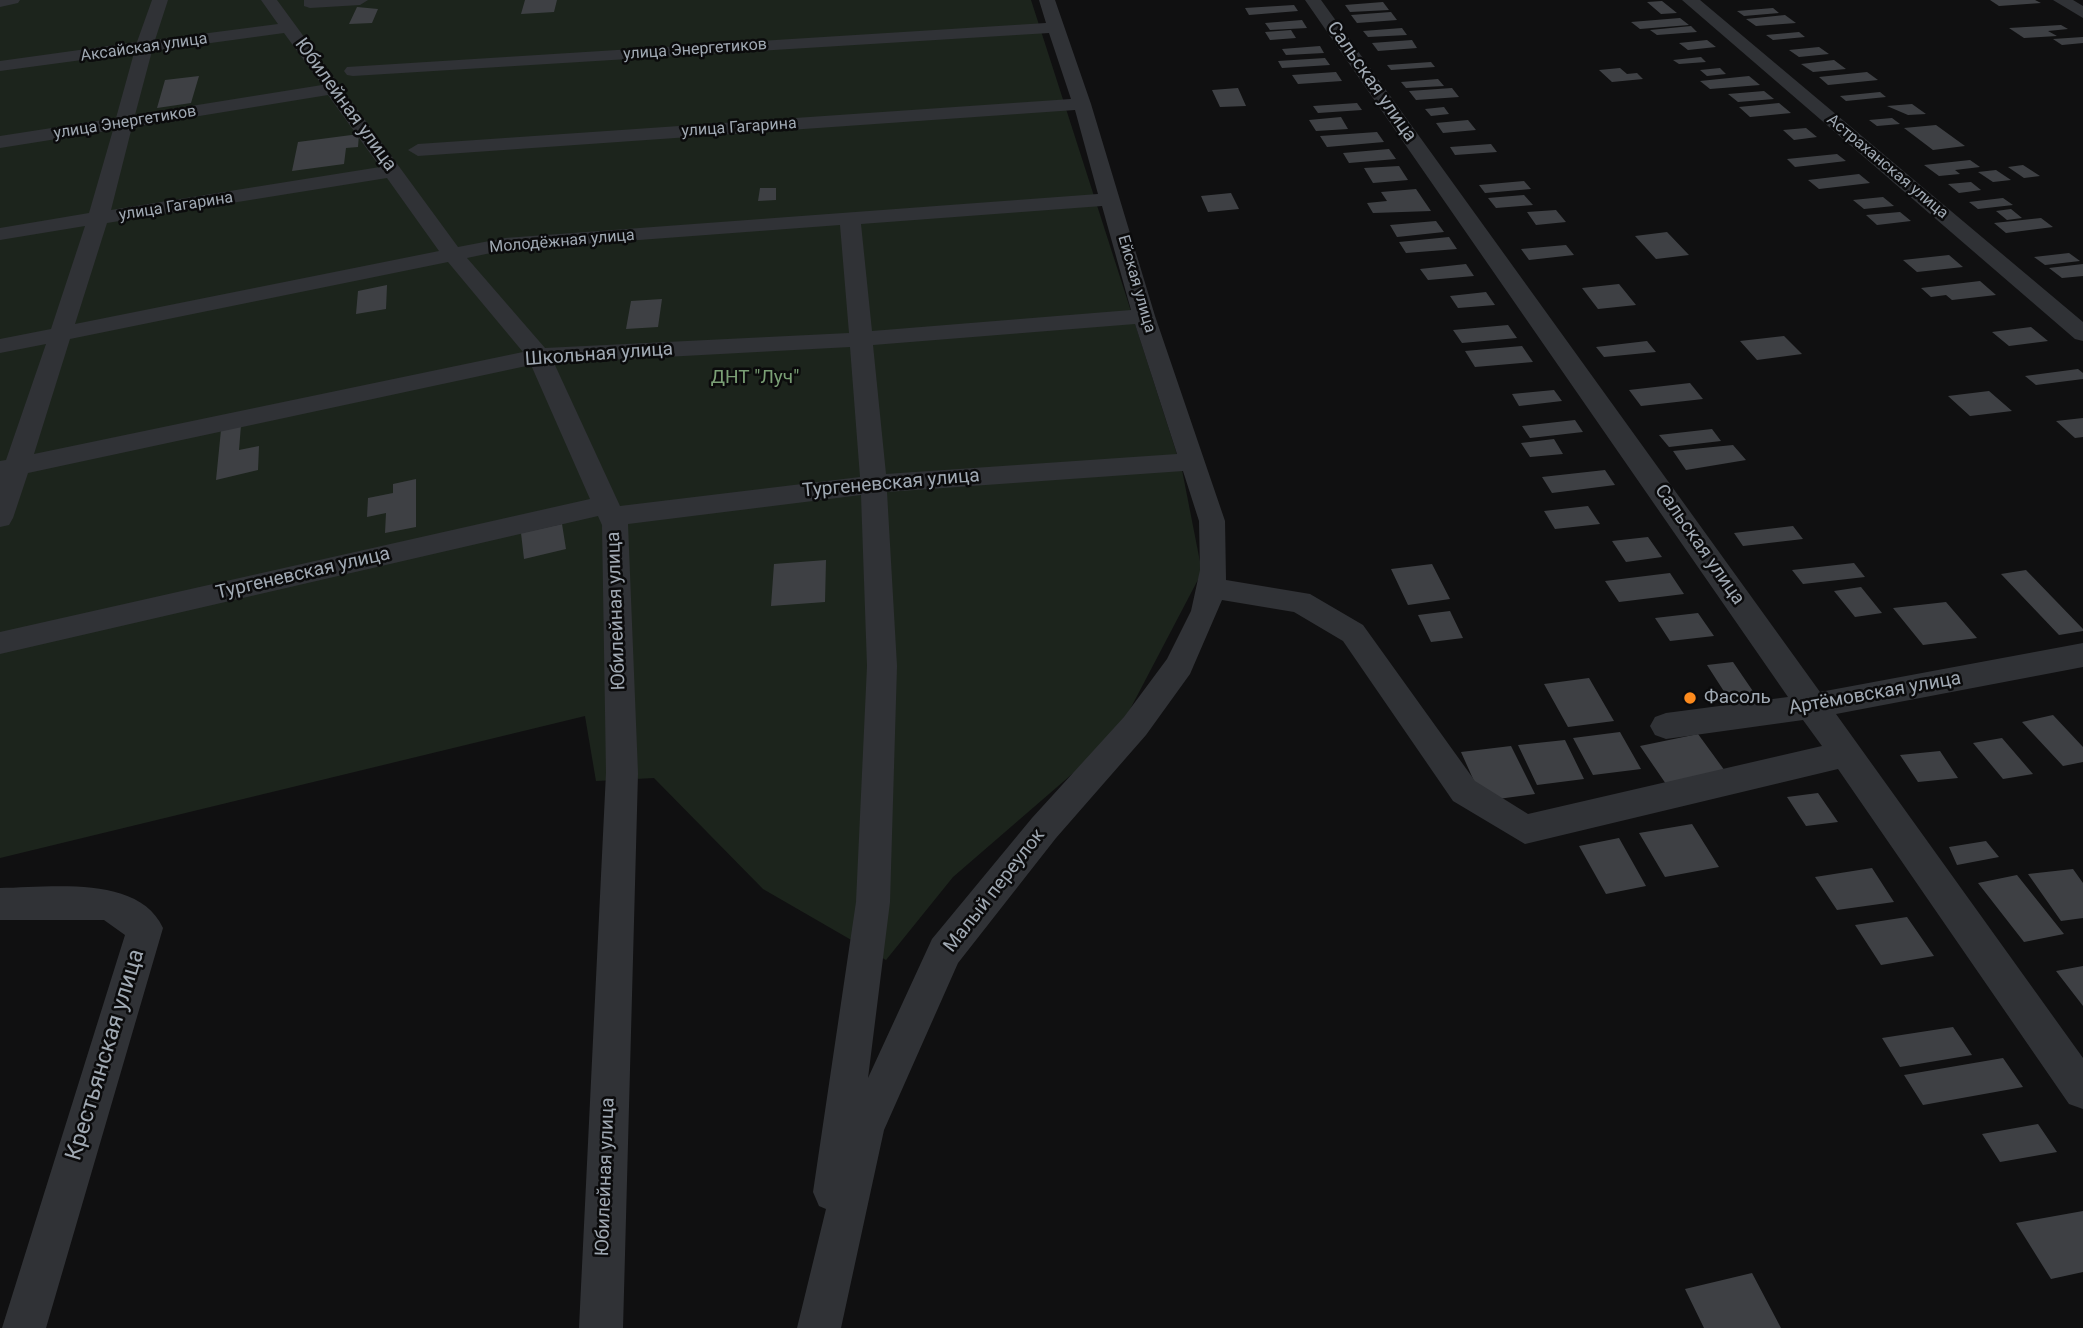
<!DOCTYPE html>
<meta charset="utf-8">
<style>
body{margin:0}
canvas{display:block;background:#101011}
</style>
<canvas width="2083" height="1328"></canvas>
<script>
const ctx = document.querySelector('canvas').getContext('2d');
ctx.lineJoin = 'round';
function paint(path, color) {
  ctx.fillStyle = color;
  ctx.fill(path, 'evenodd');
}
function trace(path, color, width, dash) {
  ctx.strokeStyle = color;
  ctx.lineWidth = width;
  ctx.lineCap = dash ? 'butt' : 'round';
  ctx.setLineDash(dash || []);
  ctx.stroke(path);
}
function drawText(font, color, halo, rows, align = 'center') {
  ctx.font = font + ' Roboto,sans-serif';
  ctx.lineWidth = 5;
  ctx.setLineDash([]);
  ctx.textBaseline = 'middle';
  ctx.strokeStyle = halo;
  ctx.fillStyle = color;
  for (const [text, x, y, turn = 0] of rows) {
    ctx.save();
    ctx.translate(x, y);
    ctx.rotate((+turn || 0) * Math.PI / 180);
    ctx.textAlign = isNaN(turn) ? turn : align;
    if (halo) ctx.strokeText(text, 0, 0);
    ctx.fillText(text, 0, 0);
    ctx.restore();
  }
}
const green = new Path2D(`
 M 0,0 L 1031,0 L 1182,470 L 1202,572 L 1116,736 L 953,877 L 886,960 L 763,889 L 654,778 L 596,781 L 585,716 L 0,858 Z`);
const building = new Path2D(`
 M 525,0 L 557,0 L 554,12 L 521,14 Z
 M 1990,0 L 2035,0 L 2041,3 L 1999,6 Z
 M 1662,1 L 1677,13 L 1661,14 L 1647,2 Z
 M 1383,2 L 1389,10 L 1350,12 L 1345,5 Z
 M 1294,5 L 1298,11 L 1249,15 L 1245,8 Z
 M 357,7 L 378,9 L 372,23 L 349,24 Z
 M 1773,8 L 1779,13 L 1744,16 L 1737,11 Z
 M 1391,12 L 1397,20 L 1357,23 L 1351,15 Z
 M 1785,15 L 1796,23 L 1756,26 L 1746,19 Z
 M 1680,18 L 1689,25 L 1640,29 L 1631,22 Z
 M 1302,20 L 1307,28 L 1270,30 L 1265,23 Z
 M 2061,25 L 2068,29 L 2048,31 L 2057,36 L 2024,38 L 2009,28 Z
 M 1691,26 L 1697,32 L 1657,35 L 1650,30 Z
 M 1402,28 L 1407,35 L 1368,37 L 1363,31 Z
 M 1291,30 L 1296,38 L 1270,40 L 1265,32 Z
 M 1799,32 L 1805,37 L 1773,40 L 1766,35 Z
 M 2083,37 L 2083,43 L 2062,45 L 2053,39 Z
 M 1412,40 L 1417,48 L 1378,51 L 1372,43 Z
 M 1707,40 L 1716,47 L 1688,50 L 1679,43 Z
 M 1320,46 L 1324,53 L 1286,55 L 1282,49 Z
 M 1819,47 L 1829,54 L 1799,57 L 1789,50 Z
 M 1701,57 L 1706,62 L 1679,64 L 1673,60 Z
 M 1325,58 L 1330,65 L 1282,68 L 1278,61 Z
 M 1834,60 L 1846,69 L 1813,72 L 1801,64 Z
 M 1431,62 L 1435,67 L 1391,70 L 1387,65 Z
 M 1620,68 L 1627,74 L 1637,73 L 1643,79 L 1612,82 L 1599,70 Z
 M 1720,68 L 1726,74 L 1707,76 L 1700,70 Z
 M 1336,72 L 1342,81 L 1298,84 L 1292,75 Z
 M 1867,72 L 1878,80 L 1828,85 L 1819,77 Z
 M 199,76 L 191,103 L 157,108 L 165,80 Z
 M 1749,76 L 1760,85 L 1710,89 L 1700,81 Z
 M 1438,79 L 1444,86 L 1406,88 L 1401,82 Z
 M 1238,88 L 1246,106 L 1220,107 L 1212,90 Z
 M 1452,88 L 1459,97 L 1416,100 L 1409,91 Z
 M 1764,91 L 1774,99 L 1738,102 L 1728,94 Z
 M 1880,92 L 1886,97 L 1846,101 L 1840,96 Z
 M 1357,103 L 1362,110 L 1318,113 L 1313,106 Z
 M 1779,103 L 1791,113 L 1750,117 L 1739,107 Z
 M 1912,104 L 1926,114 L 1908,115 L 1887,106 Z
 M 1444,107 L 1449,114 L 1431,116 L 1425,109 Z
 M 1341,117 L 1348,129 L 1316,131 L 1309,120 Z
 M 1892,118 L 1900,124 L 1877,126 L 1869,120 Z
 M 1468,120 L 1476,130 L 1443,133 L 1436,123 Z
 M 1936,125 L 1965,146 L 1933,150 L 1904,128 Z
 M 1806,128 L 1817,137 L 1794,140 L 1783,130 Z
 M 1377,132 L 1384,142 L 1327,147 L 1320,136 Z
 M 359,134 L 358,147 L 346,148 L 344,164 L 292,171 L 298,142 Z
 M 1491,144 L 1497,152 L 1455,155 L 1450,147 Z
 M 1389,149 L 1396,159 L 1349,163 L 1343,153 Z
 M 1837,154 L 1846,161 L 1795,167 L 1787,159 Z
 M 1970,160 L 1980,167 L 1955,170 L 1960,174 L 1939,176 L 1924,165 Z
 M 2023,165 L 2040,176 L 2024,178 L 2008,167 Z
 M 1399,166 L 1408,180 L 1373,183 L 1364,168 Z
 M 1996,170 L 2011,180 L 1993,182 L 1978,172 Z
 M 1859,174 L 1870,183 L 1819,189 L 1808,180 Z
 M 1524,181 L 1531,189 L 1485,193 L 1479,185 Z
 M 1971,182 L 1981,190 L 1959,193 L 1948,184 Z
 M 760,188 L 776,188 L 776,200 L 758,201 Z
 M 1416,189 L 1431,211 L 1373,213 L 1367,203 L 1387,201 L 1381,192 Z
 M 1231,193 L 1239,209 L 1208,212 L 1201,196 Z
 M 1524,195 L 1533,205 L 1496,208 L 1488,198 Z
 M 1883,197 L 1894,206 L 1864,209 L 1853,200 Z
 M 2003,198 L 2013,205 L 1978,209 L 1969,202 Z
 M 2011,209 L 2022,218 L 2007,220 L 1996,211 Z
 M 1556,210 L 1566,222 L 1536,225 L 1527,212 Z
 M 1900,212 L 1911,221 L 1877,225 L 1866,215 Z
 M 2041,218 L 2053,227 L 2006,233 L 1994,223 Z
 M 1436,221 L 1444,232 L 1397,237 L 1390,225 Z
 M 1667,232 L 1689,255 L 1656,259 L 1635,236 Z
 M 1449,237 L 1457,249 L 1406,253 L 1399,242 Z
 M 1566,245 L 1574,255 L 1529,260 L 1521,249 Z
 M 2069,253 L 2080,261 L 2045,265 L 2034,257 Z
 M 1949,255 L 1963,267 L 1917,272 L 1903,260 Z
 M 1466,264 L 1474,276 L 1428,280 L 1420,269 Z
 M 2083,264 L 2083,276 L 2062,278 L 2049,268 Z
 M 1980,281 L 1996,295 L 1952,300 L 1946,295 L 1931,297 L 1921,288 Z
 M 1619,284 L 1636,305 L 1598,309 L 1582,288 Z
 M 387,285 L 386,309 L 356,314 L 358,291 Z
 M 1486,292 L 1495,305 L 1458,308 L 1450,296 Z
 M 662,299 L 658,327 L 626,329 L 631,301 Z
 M 1508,325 L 1517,338 L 1462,343 L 1453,330 Z
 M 2031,327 L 2048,341 L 2009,346 L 1992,332 Z
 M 1784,336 L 1802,354 L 1757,360 L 1740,341 Z
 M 1647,341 L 1656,352 L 1604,357 L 1596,347 Z
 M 1522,346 L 1533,362 L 1475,367 L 1465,351 Z
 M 2078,369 L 2083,373 L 2083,379 L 2036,385 L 2025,376 Z
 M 1690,383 L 1703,399 L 1641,406 L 1629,390 Z
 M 1554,390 L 1562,401 L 1519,406 L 1512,394 Z
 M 1989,391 L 2012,411 L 1970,416 L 1948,396 Z
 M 2083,418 L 2083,437 L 2075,438 L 2056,421 Z
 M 1575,420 L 1583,432 L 1530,438 L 1522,426 Z
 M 241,425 L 239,450 L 259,446 L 258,470 L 216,480 L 221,430 Z
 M 1712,429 L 1721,441 L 1669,447 L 1659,435 Z
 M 1554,439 L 1563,454 L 1530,457 L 1521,443 Z
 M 1733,445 L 1746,460 L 1686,470 L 1673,451 Z
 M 1605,470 L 1615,485 L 1552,493 L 1542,477 Z
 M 416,479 L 416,527 L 385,533 L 386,513 L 367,517 L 368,498 L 393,493 L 393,484 Z
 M 1588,506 L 1600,524 L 1555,529 L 1544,511 Z
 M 562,524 L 566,549 L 524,559 L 521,533 Z
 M 1793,526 L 1803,539 L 1743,546 L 1734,533 Z
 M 1648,537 L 1662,557 L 1626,562 L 1612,541 Z
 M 826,560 L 825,602 L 771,606 L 774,564 Z
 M 1854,563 L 1865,577 L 1803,584 L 1792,570 Z
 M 1432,564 L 1450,599 L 1408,605 L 1391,569 Z
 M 2026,570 L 2083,629 L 2083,631 L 2059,635 L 2001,574 Z
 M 1670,573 L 1684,594 L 1619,602 L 1605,581 Z
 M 1861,587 L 1882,613 L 1855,617 L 1834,591 Z
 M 1946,602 L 1977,638 L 1923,645 L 1893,608 Z
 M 1450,611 L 1463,638 L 1431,642 L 1418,615 Z
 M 1698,613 L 1714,636 L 1670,641 L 1655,618 Z
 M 1733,662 L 1761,703 L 1734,707 L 1707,665 Z
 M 1589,678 L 1614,721 L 1568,727 L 1544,684 Z
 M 2053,715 L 2083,747 L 2083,762 L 2063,766 L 2022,722 Z
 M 1620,732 L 1641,769 L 1593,775 L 1573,738 Z
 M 1698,734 L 1725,771 L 1666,784 L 1640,746 Z
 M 2002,738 L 2033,774 L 2003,779 L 1973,743 Z
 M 1565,740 L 1584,779 L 1537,785 L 1518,745 Z
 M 1511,746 L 1535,794 L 1483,801 L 1461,752 Z
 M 1940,751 L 1958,778 L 1918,782 L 1900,755 Z
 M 1818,793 L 1838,822 L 1806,826 L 1787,797 Z
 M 1692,824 L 1719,867 L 1665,877 L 1639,833 Z
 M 1619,838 L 1646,886 L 1606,894 L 1579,846 Z
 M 1986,841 L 1999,857 L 1957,865 L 1949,847 Z
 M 1872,868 L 1894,902 L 1837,910 L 1815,877 Z
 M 2073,869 L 2083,883 L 2083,918 L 2061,921 L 2028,874 Z
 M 2017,875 L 2064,934 L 2024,942 L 1978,883 Z
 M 1907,917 L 1934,956 L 1881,965 L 1855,925 Z
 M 2083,966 L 2083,1006 L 2056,971 Z
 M 1953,1027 L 1972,1055 L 1900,1067 L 1882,1038 Z
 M 2003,1058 L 2023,1087 L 1923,1105 L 1904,1075 Z
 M 2038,1124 L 2057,1152 L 2000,1162 L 1982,1134 Z
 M 2083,1211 L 2083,1272 L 2051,1279 L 2016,1223 Z
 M 1752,1273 L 1781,1328 L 1704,1328 L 1685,1289 Z`);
const minor = new Path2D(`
 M 0,0 L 20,0 L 18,3 L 0,7 Z
 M 152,0 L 168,0 L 155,40 L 278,24 L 261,0 L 277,0 L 458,247 L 505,238 L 1098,194 L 1075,110 L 418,156 L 408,150 L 418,144 L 1071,99 L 1049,33 L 353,76 L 347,75 L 344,71 L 347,67 L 1046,23 L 1039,0 L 1055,0 L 1091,104 L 1155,316 L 1225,521 L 1226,580 L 1310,594 L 1363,625 L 1475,781 L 1528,814 L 1822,746 L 1803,720 L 1666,739 L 1655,735 L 1650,726 L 1655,717 L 1666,713 L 1788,697 L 1305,0 L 1321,0 L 1820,692 L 2083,643 L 2083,667 L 1836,714 L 2083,1058 L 2083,1109 L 2069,1104 L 1838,769 L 1525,844 L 1453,801 L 1343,641 L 1294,612 L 1222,600 L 1190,674 L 1146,735 L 1056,838 L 958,963 L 884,1130 L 841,1328 L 797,1328 L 826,1209 L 819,1206 L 813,1192 L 856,902 L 867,666 L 861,495 L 628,524 L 638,773 L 623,1328 L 579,1328 L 606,773 L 602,525 L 598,516 L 0,654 L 0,632 L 590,499 L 531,365 L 28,473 L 13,518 L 9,525 L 0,527 L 0,461 L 6,460 L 46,344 L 0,353 L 0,339 L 51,329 L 85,226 L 0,240 L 0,228 L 89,213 L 113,130 L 0,148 L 0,136 L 116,118 L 134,53 L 0,71 L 0,61 L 137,42 ZM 284,33 L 322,85 L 135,115 L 152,51 ZM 328,95 L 380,167 L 111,210 L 132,127 ZM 387,178 L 439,251 L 75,324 L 107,223 ZM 1102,206 L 1131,310 L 872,331 L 861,224 ZM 840,225 L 849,333 L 545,348 L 467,258 L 505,250 ZM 448,262 L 523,352 L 34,454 L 70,339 ZM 1135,324 L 1177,454 L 886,474 L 873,345 ZM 850,347 L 860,477 L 620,506 L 554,363 ZM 1183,471 L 1199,521 L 1200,570 L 1191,611 L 1167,659 L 1124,717 L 1032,818 L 932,939 L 868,1078 L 890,902 L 897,666 L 887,492 Z
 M 304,0 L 368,0 L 360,5 L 310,8 L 304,6 Z
 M 1682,0 L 1700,0 L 2083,322 L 2083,341 L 2075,339 Z
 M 2053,0 L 2073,0 L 2083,6 L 2083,18 Z
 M 0,888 C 49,888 138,874 163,928 L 46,1328 L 2,1328 L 125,935 L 104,920 L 0,920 Z`);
const markers = [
 [1690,698,7,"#fc8a1d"]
];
const farStreetnames = [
 ["Аксайская улица",144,48,-8],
 ["улица Энергетиков",695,50,-4],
 ["улица Энергетиков",125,123,-9],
 ["улица Гагарина",739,128,-4],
 ["Астраханская улица",1887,167,40],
 ["улица Гагарина",176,207,-9],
 ["Молодёжная улица",562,242,-5],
 ["Ейская улица",1136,284,74]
];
const streetNames = [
 ["Сальская улица",1371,82,55],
 ["Юбилейная улица",345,105,54],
 ["Школьная улица",599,355,-4],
 ["Тургеневская улица",891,484,-5],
 ["Сальская улица",1699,545,55],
 ["Тургеневская улица",303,574,-13],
 ["Юбилейная улица",617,611,-92],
 ["Артёмовская улица",1875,694,-10],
 ["Малый переулок",995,891,-52],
 ["Юбилейная улица",606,1177,-88]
];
const parkNames = [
 ["ДНТ \"Луч\"",755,378]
];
const poiNames = [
 ["Фасоль",1704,698]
];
const nearStreetnames = [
 ["Крестьянская улица",106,1055,-73]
];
paint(green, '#1c241c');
paint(building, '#3e4044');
paint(minor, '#303236');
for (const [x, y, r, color] of markers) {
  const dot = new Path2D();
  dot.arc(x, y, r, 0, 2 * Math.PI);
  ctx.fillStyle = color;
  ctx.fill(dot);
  trace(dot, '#0b0b0c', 2.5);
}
drawText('16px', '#a0a9b3', '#0b0b0c', farStreetnames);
drawText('19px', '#a0a9b3', '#0b0b0c', streetNames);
drawText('19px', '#7a9f75', '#0b0b0c', parkNames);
drawText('19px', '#a0a9b3', '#0b0b0c', poiNames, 'left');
drawText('23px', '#a0a9b3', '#0b0b0c', nearStreetnames);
</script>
